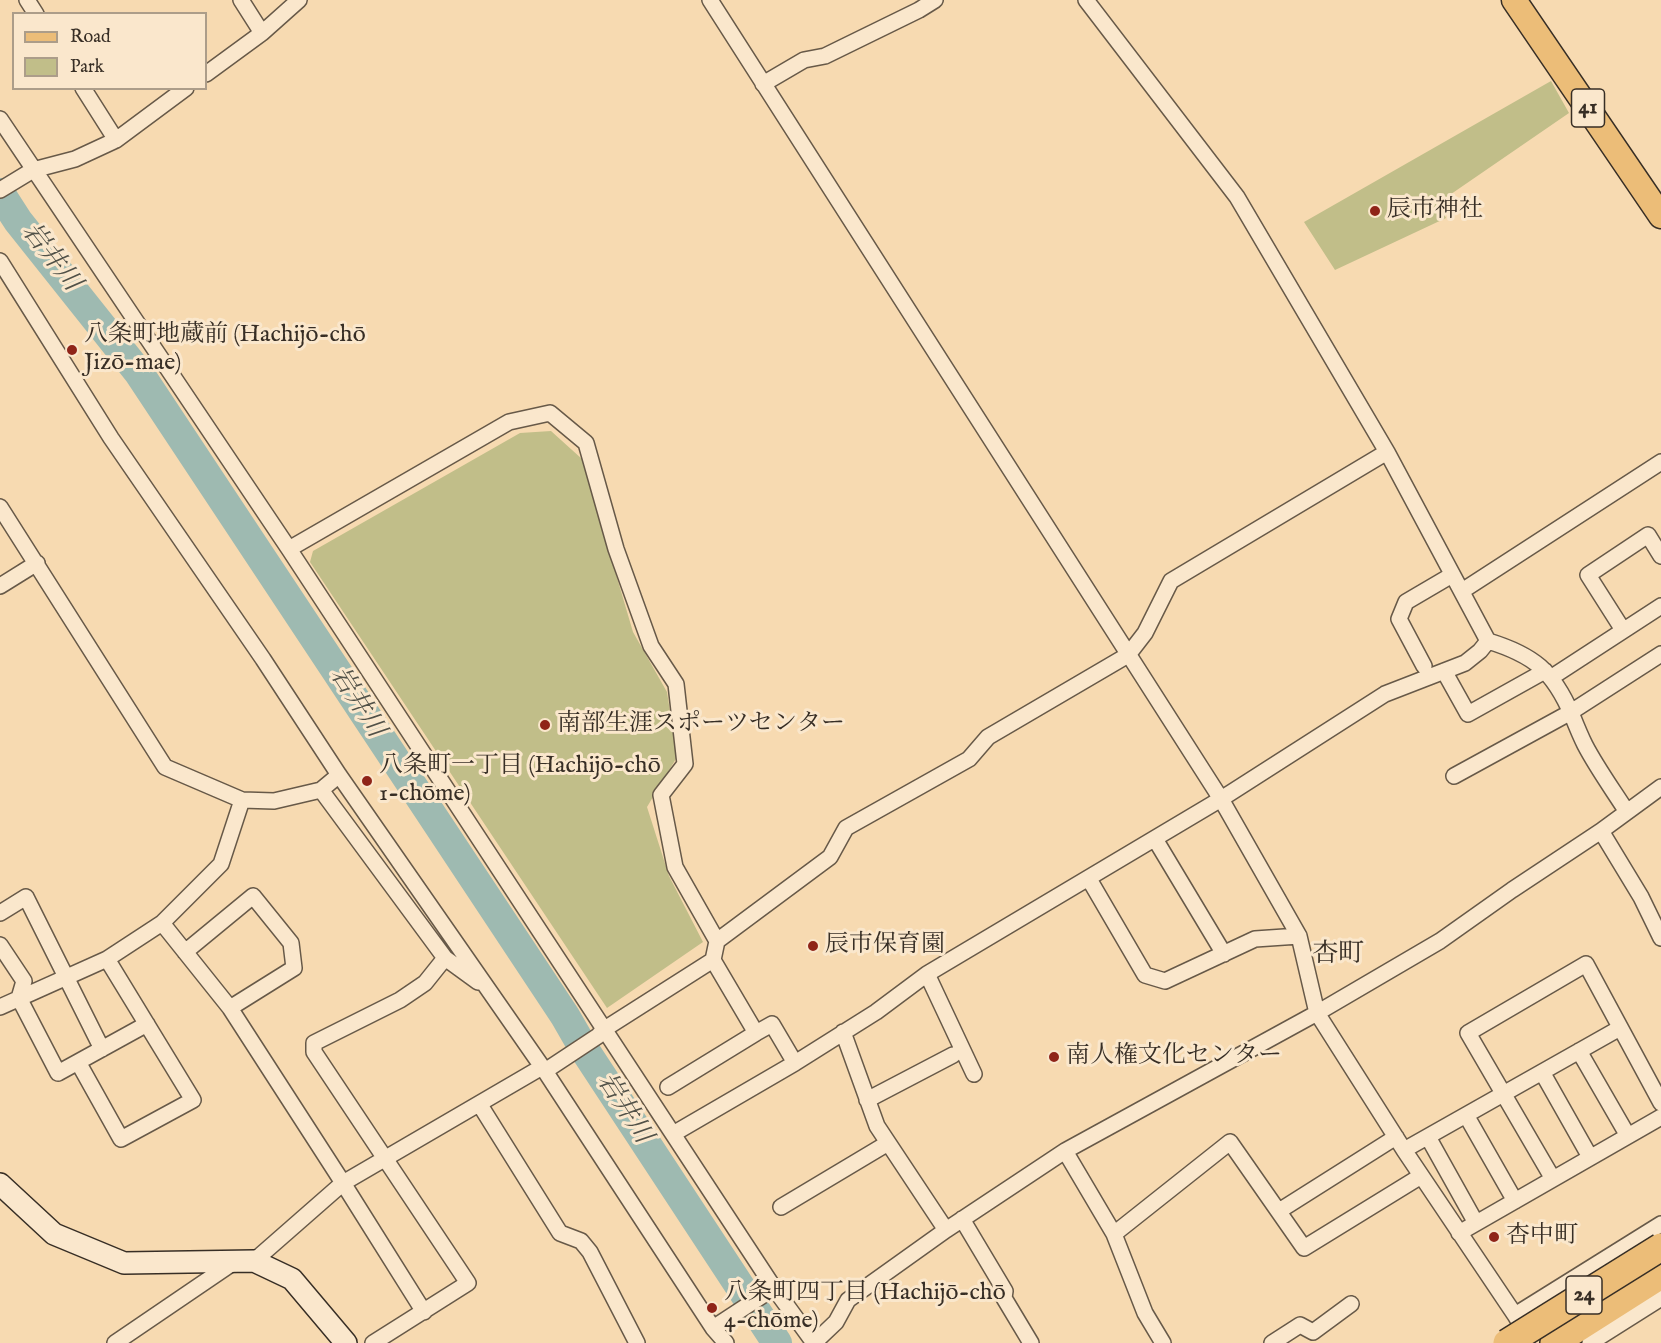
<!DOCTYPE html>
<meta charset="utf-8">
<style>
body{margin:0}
#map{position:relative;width:1661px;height:1343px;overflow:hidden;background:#f7dab1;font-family:"IM FELL English",serif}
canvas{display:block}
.legend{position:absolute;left:12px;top:12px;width:195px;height:78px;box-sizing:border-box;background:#fae7cc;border:2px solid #ac9d89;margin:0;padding:8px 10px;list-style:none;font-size:18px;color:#372e25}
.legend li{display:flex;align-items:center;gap:12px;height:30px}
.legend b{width:30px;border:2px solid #ac9d89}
</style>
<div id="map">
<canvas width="1661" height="1343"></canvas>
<ul class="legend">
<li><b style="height:8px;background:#ecbd78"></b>Road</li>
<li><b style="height:16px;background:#c1be89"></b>Park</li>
</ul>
</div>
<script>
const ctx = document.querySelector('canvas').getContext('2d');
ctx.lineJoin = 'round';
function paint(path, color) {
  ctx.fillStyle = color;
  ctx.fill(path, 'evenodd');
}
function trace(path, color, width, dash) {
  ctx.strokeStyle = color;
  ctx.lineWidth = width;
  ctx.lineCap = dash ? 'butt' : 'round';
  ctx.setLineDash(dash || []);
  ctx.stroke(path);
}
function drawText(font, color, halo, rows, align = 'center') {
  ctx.font = font + ' "IM FELL English","Noto Serif JP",serif';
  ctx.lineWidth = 6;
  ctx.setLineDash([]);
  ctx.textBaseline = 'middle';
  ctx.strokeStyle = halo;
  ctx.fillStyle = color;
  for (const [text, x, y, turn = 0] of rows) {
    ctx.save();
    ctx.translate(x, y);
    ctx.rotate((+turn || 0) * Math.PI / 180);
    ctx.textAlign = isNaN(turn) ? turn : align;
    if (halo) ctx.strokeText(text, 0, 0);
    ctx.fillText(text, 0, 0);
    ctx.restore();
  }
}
const green = new Path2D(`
 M 1551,81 L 1569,113 L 1438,203 L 1446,218 L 1335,270 L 1304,222 Z
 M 551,431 L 582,459 L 633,632 L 667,692 L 677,757 L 647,807 L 669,876 L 703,942 L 607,1008 L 310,562 L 313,551 L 520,433 Z`);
const river = new Path2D(`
 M 0,193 L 18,221 L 139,373 L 565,1016 L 584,1049 L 777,1343`);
const street = new Path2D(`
 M 27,0 L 36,14
 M 241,0 L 262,33
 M 710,0 L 1221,799 L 1299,936 L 1317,1013 L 1404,1150 L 1515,1315 L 1528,1337
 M 1086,0 L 1237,197 L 1387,452 L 1488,641 C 1534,655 1553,671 1572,715 C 1576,725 1580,735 1585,745 C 1597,768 1613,790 1627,812
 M 206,74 L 262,33 L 299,0
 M 763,84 L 804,60 L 825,56 L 919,10 L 935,0
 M 83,88 L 116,140
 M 0,119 L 289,549 L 774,1288 L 814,1343
 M 0,190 L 33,170 L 75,159 L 116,140 L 186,88
 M 0,261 L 111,438 L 263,659 L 339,775 L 545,1071 L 713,1328 L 726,1343
 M 0,507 L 165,767 L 242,800 L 274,801 L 321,790 L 339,775
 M 289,549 L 509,422 L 550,413 L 586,443 L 616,549 L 651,646 L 676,684 L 685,764 L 661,795 L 675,867 L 717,941
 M 0,586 L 37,563
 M 1462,591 L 1661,462
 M 1623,630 L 1588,575 L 1648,535 L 1661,556
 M 1424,666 L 1399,619 L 1406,602 L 1452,575
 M 1444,671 L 1468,714 L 1545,671
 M 1552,677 L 1661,606
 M 1454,776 L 1571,712 L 1661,654
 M 321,790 L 445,958 L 478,982
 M 1601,831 L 1641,897 L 1661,938
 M 1155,839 L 1224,954
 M 1089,879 L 1145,975 L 1165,981 L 1255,939 L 1299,936
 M 0,913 L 26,897 L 102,1049
 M 162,923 L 230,1008 L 343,1183 L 424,1312
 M 0,945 L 24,981 L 19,998 L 58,1073 L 147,1024
 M 185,952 L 253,896 L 291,943 L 294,968 L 230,1008
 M 713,960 L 756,1033 L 772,1024 L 795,1063
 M 927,974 L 974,1074
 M 0,1007 L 107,959 L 162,923 L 221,864 L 242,800
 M 843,1032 L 877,1126 L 946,1230
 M 1579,1051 L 1628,1136
 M 78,1062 L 121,1139 L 193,1100 L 107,959
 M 545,1071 L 598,1036 L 603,1030 L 713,960 L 717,941 L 830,857 L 846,828 L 969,759 L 988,737 L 1128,655 L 1145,633 L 1171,581 L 1387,452
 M 1542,1072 L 1590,1157
 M 668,1087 L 756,1033
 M 867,1100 L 953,1055
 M 480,1105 L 560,1233 L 581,1241 L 590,1252 L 637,1343
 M 1466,1115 L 1515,1201
 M 673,1134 L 795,1063 L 876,1012 L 927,974 L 1221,799 L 1385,694 L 1465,663 L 1480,651 L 1488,641
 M 1428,1137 L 1476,1223
 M 1404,1150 L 1620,1028
 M 1065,1151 L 1114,1234 L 1145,1313 L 1163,1343
 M 1553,1179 L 1468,1033 L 1586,964 L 1661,1103
 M 781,1207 L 888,1143
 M 1279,1211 L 1396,1137
 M 962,1219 L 1005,1291 L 1004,1298 L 1031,1343
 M 1459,1233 L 1661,1117
 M 1114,1234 L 1230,1142 L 1304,1248 L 1421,1176
 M 254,1261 L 343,1183 L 542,1067
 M 1515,1315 L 1661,1224
 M 713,1328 L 774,1288
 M 115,1343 L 234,1262
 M 373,1343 L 468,1283 L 314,1052 L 314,1043 L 400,1000 L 425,983 L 445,958
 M 814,1343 L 836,1322 L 848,1300 L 946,1230 L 1065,1151 L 1317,1013 L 1440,941 L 1512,890 L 1601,831 L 1661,787
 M 1272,1343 L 1300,1325 L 1313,1332 L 1351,1304
 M 1590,1343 L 1661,1298`);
const secondary = new Path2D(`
 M 0,1184 L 54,1234 L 124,1263 L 254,1261 L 292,1279 L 346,1343`);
const primary = new Path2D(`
 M 1514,0 L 1661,216`);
const highway = new Path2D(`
 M 1554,1343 L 1661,1275`);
const highwayBridge = new Path2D(`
 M 1507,1343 L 1661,1247`);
const markers = [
 [1375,211,6,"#8f2418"],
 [72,350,6,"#8f2418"],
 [545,725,6,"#8f2418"],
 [367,781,6,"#8f2418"],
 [813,946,6,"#8f2418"],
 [1054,1057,6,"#8f2418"],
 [1494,1237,6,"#8f2418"],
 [712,1308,6,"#8f2418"]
];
const shields = [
 [1588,108,33],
 [1584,1295,36]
];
const shieldNames = [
 ["41",1588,108],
 ["24",1584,1295]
];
const poiNames = [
 ["辰市神社",1387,211],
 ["八条町地蔵前 (Hachijō-chō",84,336],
 ["Jizō-mae)",84,364],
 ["南部生涯スポーツセンター",557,725],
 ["八条町一丁目 (Hachijō-chō",379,767],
 ["1-chōme)",379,795],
 ["辰市保育園",825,946],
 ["南人権文化センター",1066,1057],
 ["杏中町",1506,1237],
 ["八条町四丁目 (Hachijō-chō",724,1294],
 ["4-chōme)",724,1322]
];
const waterNames = [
 ["岩井川",50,258,52],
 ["岩井川",356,703,57],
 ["岩井川",623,1109,57]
];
const neighbourhoodNames = [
 ["杏町",1338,956]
];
paint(green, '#c1be89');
trace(river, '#9ebab1', 30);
trace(street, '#675948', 18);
trace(secondary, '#372e25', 24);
trace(primary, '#372e25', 27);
trace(highway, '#372e25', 30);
trace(street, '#fae7cc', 15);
trace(secondary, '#fae7cc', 21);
trace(primary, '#ecbd78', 24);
trace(highway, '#ecbd78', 27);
trace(highwayBridge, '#372e25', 30, []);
trace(highwayBridge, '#ecbd78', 27);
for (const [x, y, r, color] of markers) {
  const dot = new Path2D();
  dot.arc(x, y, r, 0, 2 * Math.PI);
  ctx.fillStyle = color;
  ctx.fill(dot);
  trace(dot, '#fae7cc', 2);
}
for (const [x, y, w] of shields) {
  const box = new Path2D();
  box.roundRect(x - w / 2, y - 19, w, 38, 4.5);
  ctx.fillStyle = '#fae7cc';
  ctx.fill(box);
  trace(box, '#372e25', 1.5);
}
drawText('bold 22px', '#372e25', null, shieldNames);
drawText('24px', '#372e25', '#fae7cc', poiNames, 'left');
drawText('italic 26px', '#515148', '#fae7cc', waterNames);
drawText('26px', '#372e25', '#fae7cc', neighbourhoodNames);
</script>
